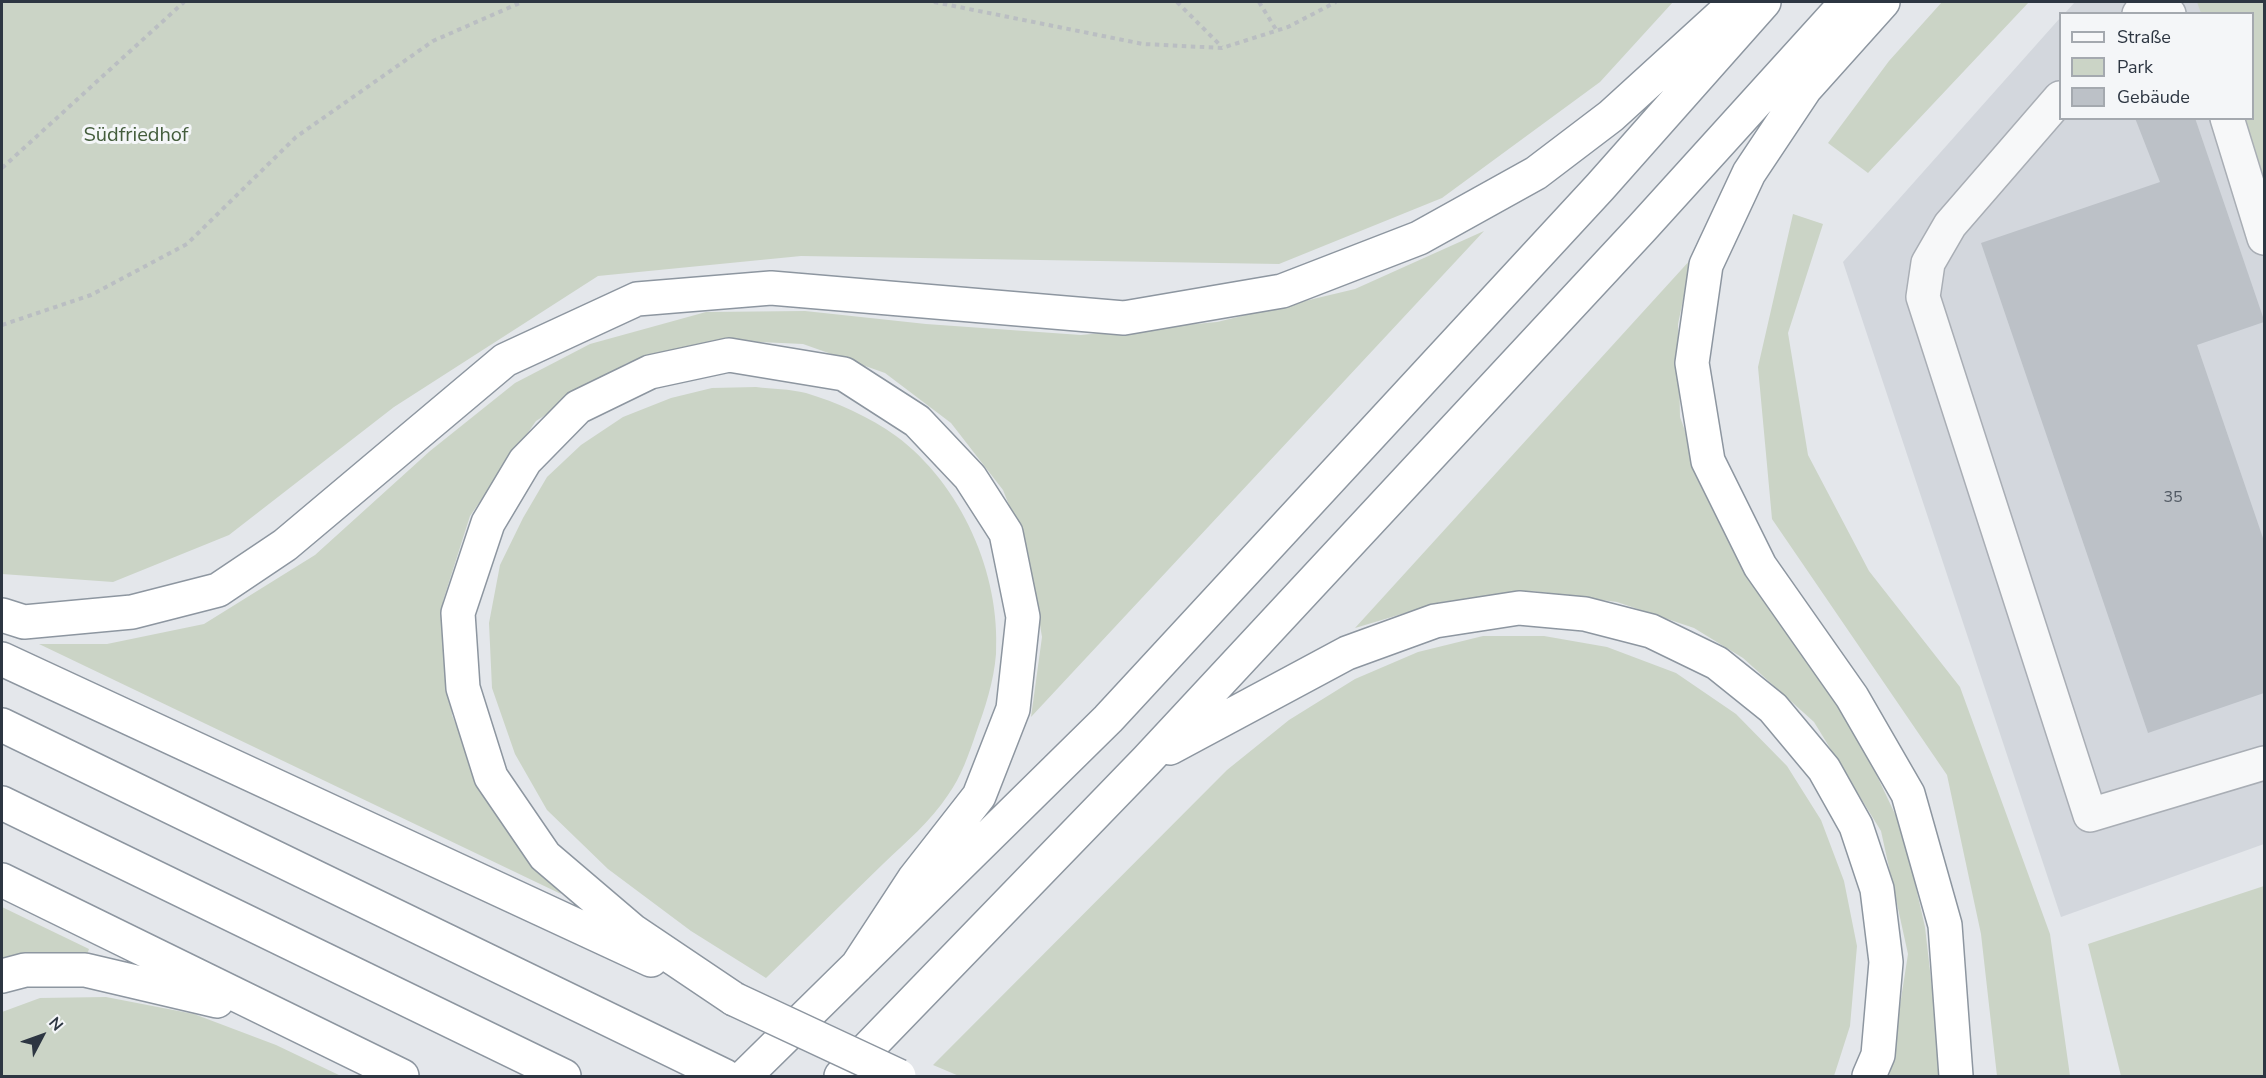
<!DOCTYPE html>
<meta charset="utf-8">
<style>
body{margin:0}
#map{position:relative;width:2266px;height:1078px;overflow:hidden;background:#e4e7eb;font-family:"Nunito Sans",sans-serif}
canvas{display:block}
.frame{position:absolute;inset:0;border:3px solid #2d3642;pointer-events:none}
.legend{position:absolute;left:2059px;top:12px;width:195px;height:108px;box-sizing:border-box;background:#f4f6f8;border:2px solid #a4a9af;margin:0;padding:8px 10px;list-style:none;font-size:18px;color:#2d3642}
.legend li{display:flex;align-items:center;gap:12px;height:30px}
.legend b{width:30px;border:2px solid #a4a9af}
.north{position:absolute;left:12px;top:1006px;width:60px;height:60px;-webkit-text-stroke:4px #f4f6f8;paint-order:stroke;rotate:49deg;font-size:16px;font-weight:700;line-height:24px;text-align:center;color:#2d3642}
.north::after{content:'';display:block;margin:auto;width:21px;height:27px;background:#2d3642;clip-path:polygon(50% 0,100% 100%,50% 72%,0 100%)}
</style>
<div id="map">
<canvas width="2266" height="1078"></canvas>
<div class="frame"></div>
<ul class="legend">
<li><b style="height:8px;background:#f7f8f9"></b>Straße</li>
<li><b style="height:16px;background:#cbd4c6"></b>Park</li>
<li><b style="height:16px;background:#bcc1c7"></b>Gebäude</li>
</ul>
<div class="north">N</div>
</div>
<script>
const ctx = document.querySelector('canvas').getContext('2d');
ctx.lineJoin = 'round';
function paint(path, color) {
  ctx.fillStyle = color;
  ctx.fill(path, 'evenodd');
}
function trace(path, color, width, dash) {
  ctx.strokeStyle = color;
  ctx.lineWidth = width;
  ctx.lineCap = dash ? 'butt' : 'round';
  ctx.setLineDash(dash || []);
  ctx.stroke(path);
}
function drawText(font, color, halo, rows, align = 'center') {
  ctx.font = font + ' "Nunito Sans",sans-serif';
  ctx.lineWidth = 6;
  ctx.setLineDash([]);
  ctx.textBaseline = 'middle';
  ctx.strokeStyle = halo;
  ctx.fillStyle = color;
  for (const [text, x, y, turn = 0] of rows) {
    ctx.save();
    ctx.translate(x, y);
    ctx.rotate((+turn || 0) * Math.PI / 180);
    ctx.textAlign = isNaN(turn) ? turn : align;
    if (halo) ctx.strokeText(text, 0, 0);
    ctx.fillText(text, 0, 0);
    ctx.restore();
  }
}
const built = new Path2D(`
 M 2075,2 L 2264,2 L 2264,844 L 2061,917 L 1843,262 L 2060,18 L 2060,118 L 2252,118 L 2252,14 L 2065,13 Z`);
const green = new Path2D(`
 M 2,2 L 1673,2 L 1600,82 L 1442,198 L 1279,264 L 801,256 L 598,276 L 394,407 L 229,535 L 113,582 L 2,574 Z
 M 1942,2 L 2029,2 L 1868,173 L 1828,143 L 1889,61 Z
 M 2197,2 L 2264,2 L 2264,201 L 2237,119 L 2252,118 L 2252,14 L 2201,13 Z
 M 1793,214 L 1823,224 L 1788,333 L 1808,455 L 1869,571 L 1960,687 L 2050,934 L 2070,1076 L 1997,1076 L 1981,934 L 1947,775 L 1772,519 L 1758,367 Z
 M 1484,231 L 1031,717 L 1042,637 L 1028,553 L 1003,490 L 951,423 L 885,373 L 803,344 L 716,340 L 627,363 L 536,421 L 470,516 L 443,601 L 452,715 L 486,799 L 561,894 L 39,644 L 107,644 L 204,624 L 315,555 L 430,451 L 515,383 L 590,344 L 706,312 L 805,311 L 926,324 L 1081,335 L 1217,322 L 1355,289 Z
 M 1692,258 L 1678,324 L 1680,417 L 1706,489 L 1735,555 L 1821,676 L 1862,744 L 1903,831 L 1925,927 L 1942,1076 L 1889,1076 L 1908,954 L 1881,831 L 1814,722 L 1743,658 L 1694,628 L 1617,602 L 1533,591 L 1442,602 L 1355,628 Z
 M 756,387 C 772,389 790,389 806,393 C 836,402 870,417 896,436 C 961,484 1001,574 996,654 C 994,681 985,708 976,733 C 969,754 961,777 948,795 C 931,821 905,843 883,864 C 844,902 805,940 766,978 L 691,931 L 608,869 L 547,810 L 515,754 L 492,688 L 489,623 L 500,565 L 523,518 L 547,477 L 581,445 L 623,417 L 671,398 L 712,388 Z
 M 1483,636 L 1544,636 L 1607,647 L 1676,673 L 1736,714 L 1787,766 L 1821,820 L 1844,881 L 1857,946 L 1850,1026 L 1834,1076 L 959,1076 L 933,1065 L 1227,770 L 1289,720 L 1355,679 L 1418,652 Z
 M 2264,886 L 2264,1076 L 2121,1076 L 2088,944 Z
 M 2,907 L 89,949 L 85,961 L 2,968 Z
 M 106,997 L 194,1014 L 276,1045 L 341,1076 L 2,1076 L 2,1012 L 40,998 Z`);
const building = new Path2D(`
 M 2135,118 L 2195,118 L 2264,320 L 2264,322 L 2197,345 L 2264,541 L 2264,693 L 2148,733 L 1981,243 L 2160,182 Z`);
const path = new Path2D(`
 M 934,2 L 1143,44 L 1222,48 L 1288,27 L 1336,2
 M 1177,2 L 1222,47
 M 1259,2 L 1277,31
 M 2,168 L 184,2
 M 2,325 L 91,295 L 187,244 L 296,137 L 433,41 L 522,2`);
const minor = new Path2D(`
 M 2139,14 L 2158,9 L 2169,14
 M 2060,98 L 1950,225 L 1928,263 L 1923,297 L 2090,815 L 2264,763
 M 2227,118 L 2264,238`);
const highway = new Path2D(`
 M 1883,2 L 1805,89 L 1749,173 L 1706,265 L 1692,363 L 1708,461 L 1760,566 L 1852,697 L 1908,794 L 1945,925 L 1956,1076
 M 2,615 L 24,622 L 132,612 L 218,590 L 285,545 L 505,360 L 637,299 L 771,288 L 1124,318 L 1282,291 L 1419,238 L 1536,173 L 1611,116 L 1736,2
 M 2,659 L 651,960
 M 2,725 L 725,1076
 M 1170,748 L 1347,653 L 1435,621 L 1519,608 L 1585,614 L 1651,631 L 1717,663 L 1773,708 L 1824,769 L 1856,826 L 1877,889 L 1886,962 L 1878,1055 L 1869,1076
 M 2,803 L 564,1076
 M 2,880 L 402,1076
 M 2,976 L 25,970 L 85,970 L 217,1001
 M 734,999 L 633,931 L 545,856 L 491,777 L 463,688 L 458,613 L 488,523 L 525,461 L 578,407 L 650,372 L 729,355 L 844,374 L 917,421 L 970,477 L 1006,533 L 1023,617 L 1013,709 L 979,796 L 914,879 L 857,966
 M 745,1076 L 1108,719 L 1600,187 L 1764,2
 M 841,1076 L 1147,760 L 1642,228 L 1847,2`);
const highwayBridge = new Path2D(`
 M 734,999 L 899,1076`);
const numberNames = [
 ["35",2173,498]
];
const parkNames = [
 ["Südfriedhof",136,136]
];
paint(built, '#d3d7dd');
paint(green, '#cbd4c6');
paint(building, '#bcc1c7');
trace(minor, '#a9aeb5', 36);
trace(highway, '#8d96a0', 36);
trace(path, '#babec2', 4, [4.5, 4.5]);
trace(minor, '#f7f8f9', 33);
trace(highway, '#fff', 33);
trace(highwayBridge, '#8d96a0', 36, []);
trace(highwayBridge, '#fff', 33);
drawText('16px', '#515963', null, numberNames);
drawText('20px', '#445d3c', '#f4f6f8', parkNames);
</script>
